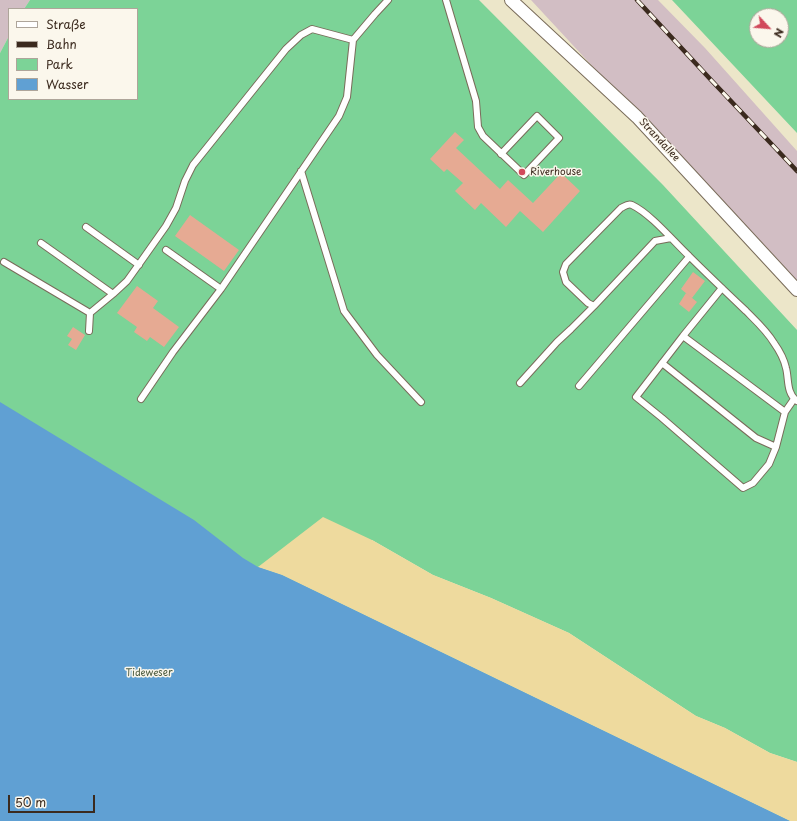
<!DOCTYPE html>
<meta charset="utf-8">
<style>
body{margin:0}
#map{position:relative;width:797px;height:821px;overflow:hidden;background:#ece6c9;font-family:"Playpen Sans",sans-serif}
canvas{display:block}
.legend{position:absolute;left:8px;top:8px;width:130px;height:92px;box-sizing:border-box;background:#fbf7ec;border:1px solid #aea59a;margin:0;padding:5px 7px;list-style:none;font-size:12px;color:#3b2a1e}
.legend li{display:flex;align-items:center;gap:8px;height:20px}
.legend b{width:20px;border:1px solid #aea59a}
.north{position:absolute;left:749px;top:8px;width:40px;height:40px;box-sizing:border-box;background:#fbf7ec;border:1px solid #aea59a;border-radius:50%;rotate:116deg;font-size:11px;font-weight:700;line-height:16px;text-align:center;color:#3b2a1e}
.north::after{content:'';display:block;margin:auto;width:14px;height:18px;background:#d1495b;clip-path:polygon(50% 0,100% 100%,50% 72%,0 100%)}
.scale{position:absolute;left:8px;top:795px;width:87px;height:18px;box-sizing:border-box;border:2px solid #3b2a1e;border-top:0;padding-left:5px;font-size:12px;line-height:14px;white-space:nowrap;color:#3b2a1e;-webkit-text-stroke:3px #fbf7ec;paint-order:stroke}
</style>
<div id="map">
<canvas width="797" height="821"></canvas>
<ul class="legend">
<li><b style="height:5px;background:#fff"></b>Straße</li>
<li><b style="height:5px;background:#3b2a1e"></b>Bahn</li>
<li><b style="height:11px;background:#7cd397"></b>Park</li>
<li><b style="height:11px;background:#60a0d3"></b>Wasser</li>
</ul>
<div class="north">N</div>
<div class="scale">50 m</div>
</div>
<script>
const ctx = document.querySelector('canvas').getContext('2d');
ctx.lineJoin = 'round';
function paint(path, color) {
  ctx.fillStyle = color;
  ctx.fill(path, 'evenodd');
}
function trace(path, color, width, dash) {
  ctx.strokeStyle = color;
  ctx.lineWidth = width;
  ctx.lineCap = dash ? 'butt' : 'round';
  ctx.setLineDash(dash || []);
  ctx.stroke(path);
}
function drawText(font, color, halo, rows, align = 'center') {
  ctx.font = font + ' "Playpen Sans",sans-serif';
  ctx.lineWidth = 3;
  ctx.setLineDash([]);
  ctx.textBaseline = 'middle';
  ctx.strokeStyle = halo;
  ctx.fillStyle = color;
  for (const [text, x, y, turn = 0] of rows) {
    ctx.save();
    ctx.translate(x, y);
    ctx.rotate((+turn || 0) * Math.PI / 180);
    ctx.textAlign = isNaN(turn) ? turn : align;
    if (halo) ctx.strokeText(text, 0, 0);
    ctx.fillText(text, 0, 0);
    ctx.restore();
  }
}
const industrial = new Path2D(`
 M 0,0 L 30,0 L 24,9 L 9,9 L 9,36 L 0,53 Z
 M 531,0 L 658,0 L 705,48 L 797,151 L 797,287 Z`);
const green = new Path2D(`
 M 30,0 L 479,0 L 663,185 L 797,330 L 797,762 L 770,753 L 725,728 L 696,716 L 569,633 L 491,598 L 433,575 L 372,540 L 258,567 L 282,575 L 790,821 L 0,821 L 0,53 L 9,36 L 9,99 L 137,99 L 137,9 L 24,9 Z
 M 672,0 L 797,0 L 797,133 ZM 757,16 L 781,16 L 781,40 L 757,40 Z`);
const sand = new Path2D(`
 M 323,517 L 372,540 L 433,575 L 491,598 L 569,633 L 696,716 L 725,728 L 770,753 L 797,762 L 797,821 L 790,821 L 282,575 L 258,567 Z`);
const water = new Path2D(`
 M 0,402 L 194,520 L 243,558 L 258,567 L 282,575 L 790,821 L 0,821 Z`);
const building = new Path2D(`
 M 455,132 L 464,140 L 456,148 L 500,189 L 508,180 L 533,203 L 561,173 L 580,191 L 543,232 L 520,211 L 506,227 L 481,203 L 475,210 L 455,191 L 463,183 L 447,169 L 444,172 L 430,159 Z
 M 190,215 L 239,250 L 224,271 L 175,236 Z
 M 693,272 L 705,281 L 692,298 L 681,289 Z
 M 137,286 L 158,301 L 153,308 L 179,327 L 164,347 L 150,337 L 147,341 L 134,332 L 137,327 L 117,313 Z
 M 686,293 L 697,302 L 689,312 L 679,304 Z
 M 73,327 L 85,335 L 76,350 L 68,345 L 72,339 L 67,336 Z`);
const lane = new Path2D(`
 M 446,0 L 476,101 L 478,127 L 483,136 L 524,175 L 559,138 L 537,116 L 501,154
 M 301,171 L 344,311 L 377,355 L 421,402
 M 86,227 L 139,265
 M 671,238 L 655,241 L 594,306 L 588,303 L 566,282 L 563,272 L 566,264 L 621,208 C 625,206 628,203 632,205 C 651,214 674,242 689,256 C 708,275 727,293 746,311 C 756,321 767,331 774,343 C 779,350 784,359 786,368 C 789,379 786,393 797,401
 M 41,243 L 113,294
 M 166,250 L 221,289
 M 4,262 L 90,313
 M 722,288 L 683,336 L 636,397 L 662,418 L 743,488 L 753,483 L 769,464 L 776,447
 M 89,331 L 90,313 L 113,294 L 127,281 L 142,260 L 166,226 L 176,208 L 185,181 L 193,165 L 286,49 L 301,35 L 312,29 L 353,40
 M 683,336 L 785,412
 M 662,363 L 756,438 L 776,447 L 785,412 L 794,399
 M 520,383 L 557,342 L 571,329 L 594,306
 M 579,386 L 689,257
 M 141,399 L 173,352 L 221,289 L 339,116 L 347,97 L 353,40 L 375,14 L 388,0`);
const street = new Path2D(`
 M 511,0 L 637,117 L 797,290`);
const rail = new Path2D(`
 M 637,0 L 712,81 L 797,171`);
const markers = [
 [522,172,4,"#d1495b"]
];
const streetNames = [
 ["Strandallee",659,140,47]
];
const poiNames = [
 ["Riverhouse",530,172]
];
const parkNames = [
 ["Tideweser",149,673]
];
paint(industrial, '#d2bec4');
paint(green, '#7cd397');
paint(sand, '#eeda9e');
paint(water, '#60a0d3');
paint(building, '#e6aa93');
trace(lane, '#796c5a', 8);
trace(street, '#796c5a', 14);
trace(lane, '#fff', 6);
trace(street, '#fff', 12);
trace(rail, '#3b2a1e', 4.5);
trace(rail, '#fbf7ec', 3, [9]);
for (const [x, y, r, color] of markers) {
  const dot = new Path2D();
  dot.arc(x, y, r, 0, 2 * Math.PI);
  ctx.fillStyle = color;
  ctx.fill(dot);
  trace(dot, '#fbf7ec', 1.5);
}
drawText('10px', '#3b2a1e', '#fbf7ec', streetNames);
drawText('10px', '#3b2a1e', '#fbf7ec', poiNames, 'left');
drawText('10px', '#4e5d42', '#fbf7ec', parkNames);
</script>
